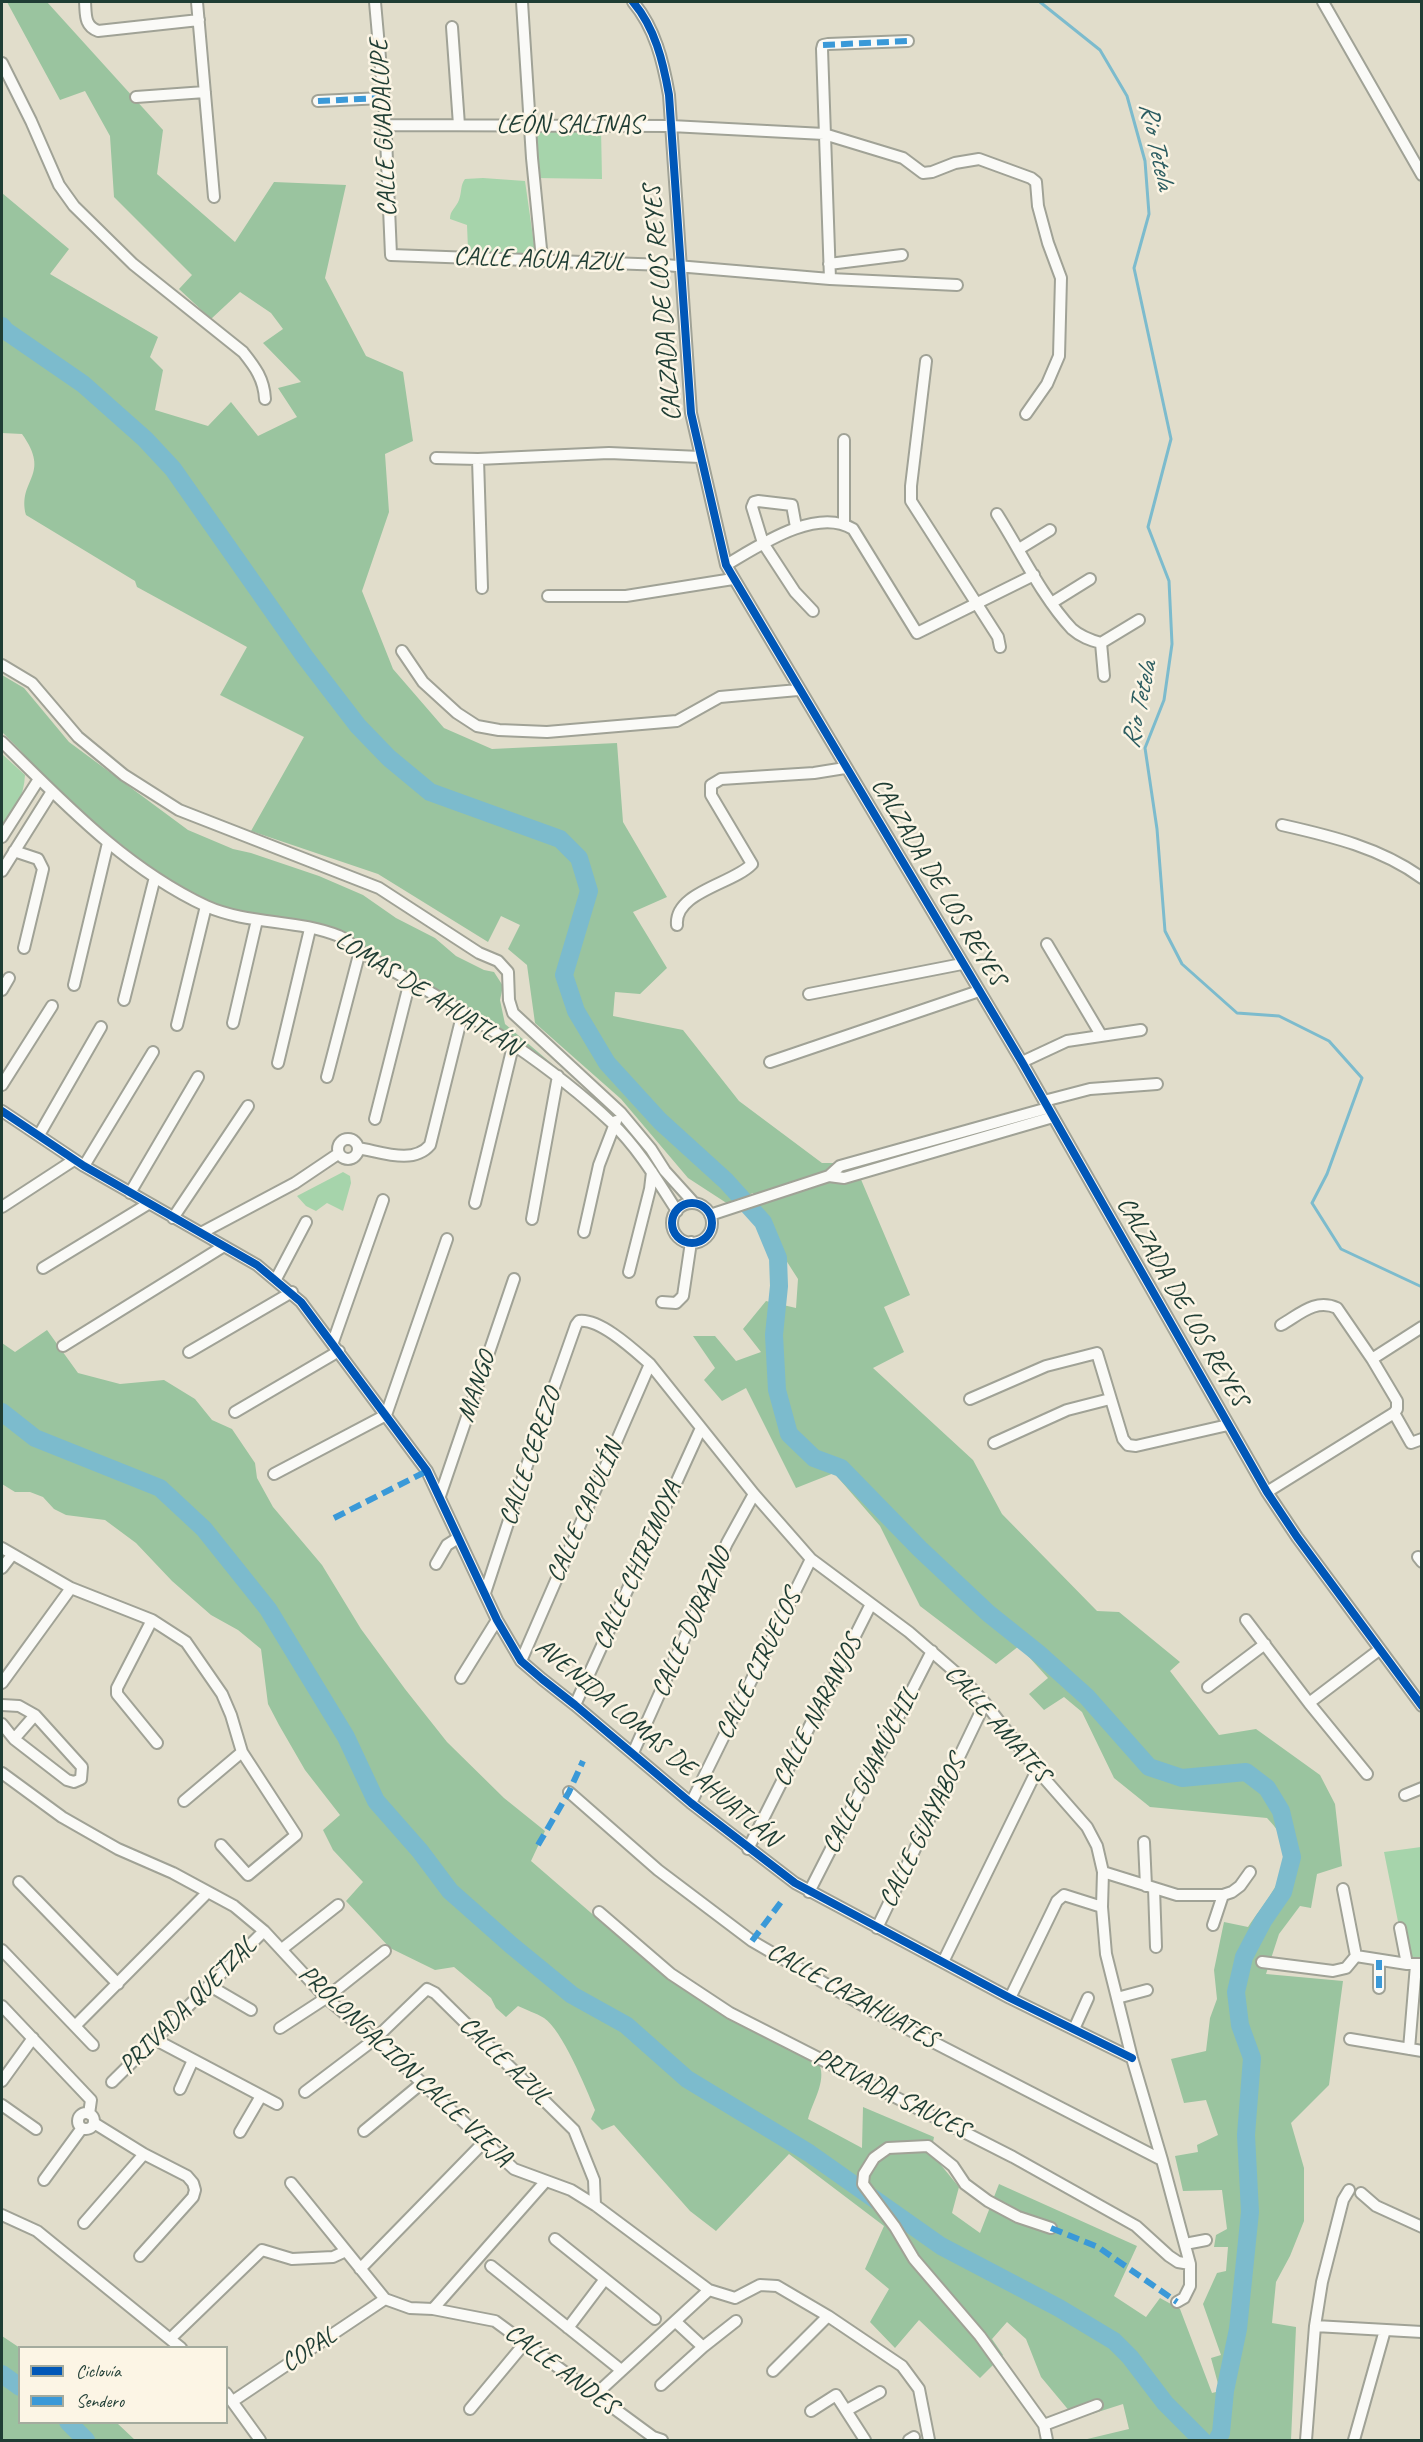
<!DOCTYPE html>
<meta charset="utf-8">
<style>
body{margin:0}
#map{position:relative;width:1423px;height:2442px;overflow:hidden;background:#e1ddcb;font-family:Caveat,sans-serif}
canvas{display:block}
.frame{position:absolute;inset:0;border:3px solid #1f3d34;pointer-events:none}
.legend{position:absolute;left:18px;top:2346px;width:210px;height:78px;box-sizing:border-box;background:#fcf5e5;border:2px solid #a4ab9e;margin:0;padding:8px 10px;list-style:none;font-size:18px;color:#1f3d34}
.legend li{display:flex;align-items:center;gap:12px;height:30px}
.legend b{width:30px;border:2px solid #a4ab9e}
</style>
<div id="map">
<canvas width="1423" height="2442"></canvas>
<div class="frame"></div>
<ul class="legend">
<li><b style="height:8px;background:#0057b8"></b>Ciclovía</li>
<li><b style="height:8px;background:#3a99d8"></b>Sendero</li>
</ul>
</div>
<script>
const ctx = document.querySelector('canvas').getContext('2d');
ctx.lineJoin = 'round';
function paint(path, color) {
  ctx.fillStyle = color;
  ctx.fill(path, 'evenodd');
}
function trace(path, color, width, dash) {
  ctx.strokeStyle = color;
  ctx.lineWidth = width;
  ctx.lineCap = dash ? 'butt' : 'round';
  ctx.setLineDash(dash || []);
  ctx.stroke(path);
}
function drawText(font, color, halo, rows, align = 'center') {
  ctx.font = font + ' Caveat,sans-serif';
  ctx.lineWidth = 5;
  ctx.setLineDash([]);
  ctx.textBaseline = 'middle';
  ctx.strokeStyle = halo;
  ctx.fillStyle = color;
  for (const [text, x, y, turn = 0] of rows) {
    ctx.save();
    ctx.translate(x, y);
    ctx.rotate((+turn || 0) * Math.PI / 180);
    ctx.textAlign = isNaN(turn) ? turn : align;
    if (halo) ctx.strokeText(text, 0, 0);
    ctx.fillText(text, 0, 0);
    ctx.restore();
  }
}
const green = new Path2D(`
 M 533,128 L 601,128 L 602,179 L 536,178 Z
 M 483,178 L 525,181 L 536,258 L 475,257 L 468,249 L 467,225 L 450,219 C 450,210 456,208 459,200 C 462,192 460,186 465,179 Z
 M 2,754 L 25,775 C 24,797 14,813 2,831 Z
 M 343,1172 L 350,1176 L 351,1183 L 343,1211 L 327,1203 L 316,1211 L 306,1206 L 297,1196 Z
 M 1421,1847 L 1421,1964 L 1416,1965 L 1408,1971 L 1384,1852 Z`);
const forest = new Path2D(`
 M 7,2 L 47,2 L 163,130 L 157,174 L 235,242 L 274,182 L 346,185 L 325,278 L 366,356 L 403,372 L 413,441 L 385,454 L 389,512 L 362,591 L 393,669 L 444,728 L 492,749 L 617,743 L 623,822 L 667,897 L 633,912 L 667,968 L 640,994 L 615,992 L 613,1016 L 683,1030 L 739,1101 L 822,1163 L 854,1163 L 910,1295 L 884,1307 L 904,1352 L 873,1368 L 973,1460 L 1002,1514 L 1097,1611 L 1119,1612 L 1180,1662 L 1170,1671 L 1219,1735 L 1256,1729 L 1320,1775 L 1335,1804 L 1342,1866 L 1317,1874 L 1311,1908 L 1300,1906 L 1279,1934 L 1266,1974 L 1343,1981 L 1329,2085 L 1291,2123 L 1304,2168 L 1304,2221 L 1290,2256 L 1276,2282 L 1272,2323 L 1296,2327 L 1291,2440 L 1083,2440 L 1129,2429 L 1123,2404 L 1076,2419 L 1041,2377 L 1026,2339 L 1007,2322 L 992,2339 L 1003,2355 L 980,2378 L 919,2320 L 895,2348 L 870,2322 L 889,2289 L 865,2269 L 884,2226 L 789,2154 L 716,2231 L 690,2211 L 614,2125 L 602,2130 L 591,2119 L 595,2110 C 586,2088 562,2030 544,2018 C 536,2013 526,2010 518,2006 L 506,2017 L 496,2008 L 491,1998 L 454,1967 L 435,1970 L 390,1948 L 346,1901 L 363,1882 L 333,1850 L 323,1830 L 340,1815 L 305,1770 L 279,1725 L 268,1704 L 261,1649 L 238,1630 L 211,1615 L 172,1581 L 136,1543 L 105,1520 L 66,1515 L 54,1509 L 43,1497 L 30,1492 L 15,1492 L 2,1484 L 2,1343 L 15,1352 L 47,1330 L 78,1373 L 120,1384 L 164,1380 L 195,1399 L 212,1420 L 232,1429 L 255,1463 L 257,1478 L 273,1507 L 322,1565 L 361,1629 L 405,1689 L 447,1742 L 504,1798 L 545,1831 L 531,1861 L 627,1944 L 692,1989 L 817,2060 C 829,2078 813,2100 808,2119 L 862,2148 L 863,2107 L 934,2137 L 931,2153 L 959,2187 L 952,2213 L 980,2233 L 999,2184 L 1137,2246 L 1114,2296 L 1146,2317 L 1160,2298 L 1180,2309 L 1212,2393 L 1220,2391 L 1211,2358 L 1221,2355 L 1203,2304 L 1217,2273 L 1226,2271 L 1228,2247 L 1214,2247 L 1216,2235 L 1227,2229 L 1222,2190 L 1183,2191 L 1175,2156 L 1198,2152 L 1197,2145 L 1218,2135 L 1206,2100 L 1184,2103 L 1171,2059 L 1206,2051 L 1210,2018 L 1217,1999 L 1214,1970 L 1224,1922 L 1248,1927 C 1273,1891 1306,1857 1267,1818 L 1150,1807 L 1114,1778 L 1082,1712 L 1064,1697 L 1044,1710 L 1029,1694 L 1048,1678 L 1019,1646 L 996,1664 L 920,1606 L 880,1526 L 834,1473 L 796,1488 L 746,1388 L 722,1401 L 704,1380 L 715,1368 L 693,1336 L 715,1336 L 736,1361 L 761,1352 L 743,1329 L 766,1301 L 796,1308 L 798,1279 L 775,1243 L 753,1193 L 728,1204 L 688,1178 L 621,1099 L 535,1023 L 527,965 L 508,949 L 520,925 L 501,916 L 488,942 L 378,874 L 251,831 L 304,737 L 220,695 L 247,647 L 137,587 L 135,581 L 26,515 C 17,479 52,476 22,434 L 2,433 L 2,193 L 69,249 L 50,274 L 158,337 L 150,357 L 163,370 L 155,410 L 208,426 L 231,402 L 258,436 L 297,417 L 278,388 L 301,382 L 263,343 L 283,329 L 271,313 L 240,292 L 211,319 L 179,289 L 192,275 L 114,197 L 110,136 L 85,91 L 60,100 Z
 M 2,675 L 24,688 L 69,742 L 188,830 L 233,849 L 251,853 L 319,876 L 363,895 L 396,918 L 435,938 L 456,956 L 484,970 L 494,972 L 503,986 L 500,1000 L 505,1024 L 605,1109 L 526,1052 L 343,939 L 228,913 L 154,873 L 121,844 L 63,802 L 20,750 L 2,732 Z
 M 2,2336 L 20,2348 L 20,2422 L 117,2423 L 135,2440 L 2,2440 Z`);
const stream = new Path2D(`
 M 1040,2 L 1100,50 L 1127,96 L 1145,161 L 1149,214 L 1134,268 L 1171,439 L 1148,527 L 1169,581 L 1172,644 L 1164,700 L 1145,748 L 1157,829 L 1165,931 L 1182,964 L 1237,1013 L 1279,1016 L 1329,1041 L 1362,1078 L 1327,1174 L 1312,1203 L 1341,1249 L 1422,1287`);
const river = new Path2D(`
 M 2,326 L 6,331 L 83,384 L 145,439 L 173,469 L 305,657 L 358,726 L 389,758 L 430,792 L 560,839 L 579,858 L 589,891 L 564,975 L 576,1011 L 607,1063 L 660,1121 L 726,1181 L 763,1222 L 778,1258 L 779,1286 L 774,1335 L 777,1390 L 789,1434 L 814,1458 L 841,1468 L 920,1549 L 988,1613 L 1038,1653 L 1087,1697 L 1149,1767 L 1182,1778 L 1246,1772 L 1267,1788 L 1281,1811 L 1292,1857 L 1283,1892 L 1263,1921 L 1244,1957 L 1236,1992 L 1240,2025 L 1252,2058 L 1246,2135 L 1250,2212 L 1238,2329 L 1225,2391 L 1221,2433 L 1217,2440
 M 2,1412 L 35,1438 L 160,1488 L 204,1529 L 268,1609 L 346,1737 L 376,1801 L 420,1851 L 450,1891 L 511,1945 L 572,1995 L 626,2025 L 687,2079 L 809,2153 L 941,2246 L 1059,2308 L 1114,2341 L 1130,2357 L 1165,2403 L 1202,2440
 M 2,2374 L 20,2387
 M 68,2422 L 86,2440`);
const minor = new Path2D(`
 M 85,2 C 86,14 84,26 98,31 L 199,20
 M 197,2 L 214,197
 M 375,2 L 385,114 L 391,255 L 665,265 L 830,279 L 957,285
 M 522,2 L 532,158 L 542,259
 M 633,2 C 655,28 663,61 669,95 L 691,413 L 726,565 L 1022,1062 L 1267,1492 L 1297,1537 L 1422,1706
 M 1323,2 L 1422,175
 M 452,27 L 459,125
 M 2,63 L 31,121 L 59,185 L 74,206 L 133,264 L 243,352 C 255,367 264,379 265,399
 M 136,97 L 205,92
 M 318,101 L 383,98
 M 385,125 L 671,126 L 824,134 L 903,158 L 923,173 L 932,172 L 955,163 L 979,159 L 1031,178 L 1036,182 L 1038,206 L 1048,243 L 1061,278 L 1059,356 L 1047,384 L 1026,414
 M 829,264 L 902,255
 M 830,279 L 822,49 L 823,45 L 828,44 L 908,41
 M 926,361 L 911,486 L 911,501 L 998,637 L 1000,647
 M 436,458 L 478,459 L 609,453 L 700,457
 M 478,459 L 482,588
 M 997,514 C 1020,550 1042,597 1072,629 C 1081,637 1090,640 1101,643
 M 844,524 L 844,440
 M 796,527 L 792,505 L 758,501 L 754,502 L 752,507 L 763,543 L 795,592 L 813,611
 M 1019,549 L 1050,530
 M 726,565 C 757,547 816,506 853,529 L 917,633 L 1034,575
 M 548,596 L 626,596 L 733,579
 M 1053,602 L 1090,579
 M 1101,643 L 1139,620
 M 1101,643 L 1104,676
 M 402,651 L 423,682 L 457,713 L 477,726 L 499,730 L 547,732 L 677,721 L 720,697 L 798,690
 M 2,665 L 32,683 L 78,737 L 124,775 L 179,810 L 379,888 L 479,953 L 498,961 L 508,972 L 509,1000 L 513,1013 L 621,1113 L 651,1149 L 665,1171 L 694,1203
 M 2,742 C 64,803 125,868 206,906 C 248,925 298,919 339,936 C 347,939 353,947 361,952 C 375,961 390,969 404,977 C 477,1019 551,1065 612,1123 C 638,1148 657,1180 677,1211
 M 1282,825 C 1331,836 1381,848 1422,878
 M 2,837 L 39,779
 M 14,851 L 38,859 L 43,869 L 24,948
 M 2,871 L 51,793
 M 677,925 C 674,892 733,884 752,864 L 711,795 L 711,785 L 721,779 L 814,773 L 845,768
 M 1047,944 L 1101,1035
 M 74,985 L 108,843
 M 2,990 L 9,978
 M 809,994 L 962,964
 M 124,1000 L 155,877
 M 233,1023 L 257,920
 M 177,1025 L 206,906
 M 770,1062 L 979,991
 M 1022,1062 L 1067,1041 L 1141,1030
 M 278,1063 L 310,929
 M 327,1077 L 360,951
 M 2,1085 L 52,1006
 M 1044,1101 L 1090,1089 L 1157,1084
 M 2,1111 L 84,1166 L 257,1265 L 301,1302 L 427,1471 L 497,1620 L 521,1661 L 542,1679 L 575,1705 L 691,1803 L 795,1883 L 1010,1998 L 1132,2058
 M 375,1119 L 410,981
 M 39,1135 L 101,1027
 M338 1149a10 10 0 1 1 20 0a10 10 0 1 1-20 0Z
 M 358,1148 C 382,1152 413,1165 430,1145 L 463,1012
 M 84,1166 L 153,1052
 M 829,1176 L 844,1178 L 1053,1117
 M 130,1193 L 198,1077
 M 475,1203 L 513,1046
 M672 1223a20 20 0 1 1 40 0a20 20 0 1 1-40 0Z
 M 2,1207 L 74,1160
 M 710,1215 L 829,1176 L 840,1166 L 1048,1108
 M 173,1218 L 248,1106
 M 532,1219 L 558,1076
 M 584,1232 L 599,1165 L 616,1121
 M 201,1233 L 295,1183 L 338,1154
 M 43,1268 L 148,1204
 M 629,1272 L 650,1189 L 652,1172
 M 276,1279 L 306,1222
 M 662,1302 L 676,1303 L 683,1296 L 691,1242
 M 333,1342 L 383,1200
 M 63,1346 L 224,1246
 M 189,1352 L 292,1292
 M 1372,1359 L 1422,1327
 M 970,1399 L 1046,1366 L 1097,1353 L 1123,1439 L 1128,1445 L 1136,1446 L 1228,1425
 M 235,1412 L 339,1351
 M 1394,1413 L 1411,1443 L 1422,1439
 M 994,1443 L 1067,1410 L 1110,1399
 M 274,1474 L 386,1415 L 447,1239
 M 1267,1492 L 1394,1413 L 1397,1409 L 1397,1401 L 1372,1359 L 1337,1308 C 1315,1298 1299,1315 1281,1325
 M 440,1496 L 514,1279
 M 2,1548 L 71,1588 L 152,1620 L 186,1642 L 222,1694 L 231,1715 L 242,1752 L 296,1835 L 248,1875 L 221,1845
 M 1418,1557 L 1422,1562
 M 436,1564 L 447,1545 L 458,1538
 M 2,1568 L 12,1555
 M 485,1593 L 536,1438 L 576,1325 L 579,1321 C 600,1318 635,1351 650,1364 L 754,1494 L 811,1559 L 909,1632 L 962,1678 L 985,1703 L 1037,1770 L 1087,1827 L 1097,1846 L 1103,1872 L 1102,1907 L 1106,1954 L 1132,2058 L 1162,2160 L 1190,2264 L 1190,2286 L 1184,2298 L 1177,2302
 M 152,1620 L 117,1688 L 117,1694 L 157,1743
 M 1246,1620 L 1309,1703 L 1367,1774
 M 521,1661 L 650,1364
 M 461,1678 L 497,1620
 M 2,1683 L 71,1588
 M 1208,1687 L 1265,1644
 M 1309,1703 L 1379,1650
 M 2,1705 L 19,1706 L 35,1715 L 82,1767 L 81,1779 L 74,1782 L 67,1780 L 14,1739 L 2,1724
 M 575,1705 L 701,1428
 M 14,1739 L 35,1715
 M 633,1753 L 727,1543 L 754,1494
 M 2,1773 L 62,1817 L 118,1849 L 173,1873 L 234,1906 L 264,1931 L 326,1998 L 375,2039 L 514,2169 L 571,2190 L 595,2205 L 709,2290 L 735,2298 L 760,2285 L 777,2286 L 828,2316 L 902,2366 L 919,2389 L 929,2440
 M 569,1792 L 658,1870 L 752,1941 L 869,2009 L 1162,2160
 M 1405,1795 L 1422,1788
 M 184,1801 L 242,1752
 M 691,1803 L 811,1559
 M 1144,1842 L 1146,1886
 M 748,1849 L 871,1604
 M 1103,1872 L 1177,1895 L 1223,1895 L 1232,1892 L 1240,1886 L 1250,1872
 M 19,1882 L 118,1984
 M 1154,1888 L 1156,1947
 M 1343,1889 L 1356,1956
 M 809,1892 L 932,1651
 M 599,1912 L 671,1974 L 730,2013 L 1013,2157 L 1136,2226 L 1169,2256 L 1178,2262 L 1190,2264
 M 1213,1925 L 1223,1895
 M 877,1928 L 985,1703
 M 1400,1928 L 1407,1964
 M 282,1949 L 338,1905
 M 2,1950 L 93,2045
 M 1356,1956 L 1407,1964 L 1421,1964
 M 943,1962 L 1037,1770
 M 1262,1962 L 1333,1971 L 1346,1968 L 1356,1956
 M 210,1986 L 251,2010
 M 1379,1988 L 1379,1960
 M 1010,1998 L 1057,1901 L 1064,1895 L 1102,1907
 M 1117,1998 L 1147,1990
 M 2,2006 L 91,2100 L 89,2114
 M 75,2026 L 208,1892
 M 280,2028 L 326,1998 L 385,1951
 M 1074,2029 L 1088,1998
 M 1350,2039 L 1422,2051
 M 156,2040 L 277,2104
 M 1409,2049 L 1416,1965
 M 2,2081 L 33,2038
 M 112,2082 L 264,1931
 M 180,2089 L 193,2060
 M 305,2092 L 375,2039 L 427,1989 L 435,1993 L 574,2130 L 594,2180 L 595,2205
 M 2,2105 L 36,2129
 M78 2121a8 8 0 1 1 16 0a8 8 0 1 1-16 0Z
 M 94,2123 L 144,2154 L 187,2176 L 193,2183 L 195,2190 L 193,2197 L 140,2256
 M 364,2131 L 422,2083
 M 240,2132 L 261,2096
 M 44,2180 L 82,2128
 M 291,2183 L 385,2299
 M 1361,2193 L 1376,2206 L 1422,2227
 M 2,2215 L 37,2231 L 181,2348
 M 84,2223 L 144,2154
 M 555,2239 L 655,2319
 M 1185,2244 L 1206,2240
 M 491,2266 L 621,2370
 M 360,2269 L 484,2142
 M 385,2299 L 410,2308 L 433,2309 L 495,2321 L 653,2437 L 662,2440
 M 433,2309 L 545,2182
 M 676,2322 L 703,2347
 M 1315,2326 L 1422,2332
 M 568,2328 L 605,2279
 M 171,2338 L 262,2250 L 292,2259 L 333,2257 L 346,2251
 M 773,2371 L 828,2316
 M 661,2385 L 703,2347 L 736,2321
 M 226,2393 L 260,2440
 M 595,2395 L 709,2290
 M 233,2401 L 385,2299
 M 470,2409 L 524,2344
 M 847,2410 L 880,2392
 M 811,2411 L 836,2395 L 865,2440
 M 1044,2425 L 1097,2405
 M 909,2440 L 914,2437
 M 1047,2440 L 1044,2425 L 980,2336 L 914,2259 L 895,2227 L 863,2184 L 864,2174 L 874,2158 L 888,2148 L 928,2146 L 953,2166 L 965,2184 L 988,2201 L 1018,2217 L 1051,2228
 M 1306,2440 L 1315,2326 L 1322,2282 L 1343,2200 L 1349,2190
 M 1354,2440 L 1385,2330`);
const quiet = new Path2D(`
 M 823,45 L 908,41
 M 318,101 L 383,98
 M 334,1518 L 427,1471
 M 538,1845 L 569,1792 L 583,1761
 M 752,1941 L 781,1902
 M 1379,1988 L 1379,1960
 M 1051,2228 L 1098,2247 L 1177,2302`);
const cycleway = new Path2D(`
 M 633,2 C 655,28 663,61 669,95 L 691,413 L 726,565 L 1022,1062 L 1267,1492 L 1297,1537 L 1422,1706
 M 2,1111 L 84,1166 L 257,1265 L 301,1302 L 427,1471 L 497,1620 L 521,1661 L 542,1679 L 575,1705 L 691,1803 L 795,1883 L 1010,1998 L 1132,2058
 M672 1223a20 20 0 1 1 40 0a20 20 0 1 1-40 0Z`);
const streetNames = [
 ["LEÓN SALINAS",569,125],
 ["CALLE GUADALUPE",384,128,-93],
 ["CALLE AGUA AZUL",539,260,2],
 ["CALZADA DE LOS REYES",663,303,-95],
 ["CALZADA DE LOS REYES",938,882,59],
 ["LOMAS DE AHUATLÁN",427,994,32],
 ["CALZADA DE LOS REYES",1182,1302,60],
 ["MANGO",477,1387,-71],
 ["CALLE CEREZO",531,1457,-71],
 ["CALLE CAPULÍN",585,1512,-66],
 ["CALLE CHIRIMOYA",638,1566,-66],
 ["CALLE DURAZNO",692,1623,-66],
 ["CALLE CIRUELOS",759,1665,-64],
 ["CALLE NARANJOS",818,1711,-63],
 ["CALLE AMATES",997,1724,49],
 ["AVENIDA LOMAS DE AHUATLÁN",657,1743,40],
 ["CALLE GUAMÚCHIL",871,1771,-63],
 ["CALLE GUAYABOS",923,1832,-64],
 ["CALLE CAZAHUATES",852,1996,29],
 ["PRIVADA QUETZAL",188,2006,-45],
 ["CALLE AZUL",504,2061,44],
 ["PROLONGACIÓN CALLE VIEJA",405,2066,43],
 ["PRIVADA SAUCES",891,2094,27],
 ["COPAL",309,2350,-34],
 ["CALLE ANDES",561,2370,37]
];
const waterNames = [
 ["Rio Tetela",1156,146,78],
 ["Rio Tetela",1140,705,-78]
];
paint(green, '#a6d4ab');
paint(forest, '#9ac49f');
trace(stream, '#7cbbcd', 3);
trace(river, '#7cbbcd', 18);
trace(minor, '#a0a296', 14);
trace(minor, '#fafaf7', 10);
trace(quiet, '#3a99d8', 6, [12, 6]);
trace(cycleway, '#0057b8', 8);
drawText('26px', '#1f3d34', '#fcf5e5', streetNames);
drawText('italic 27px', '#2e5e62', '#fcf5e5', waterNames);
</script>
